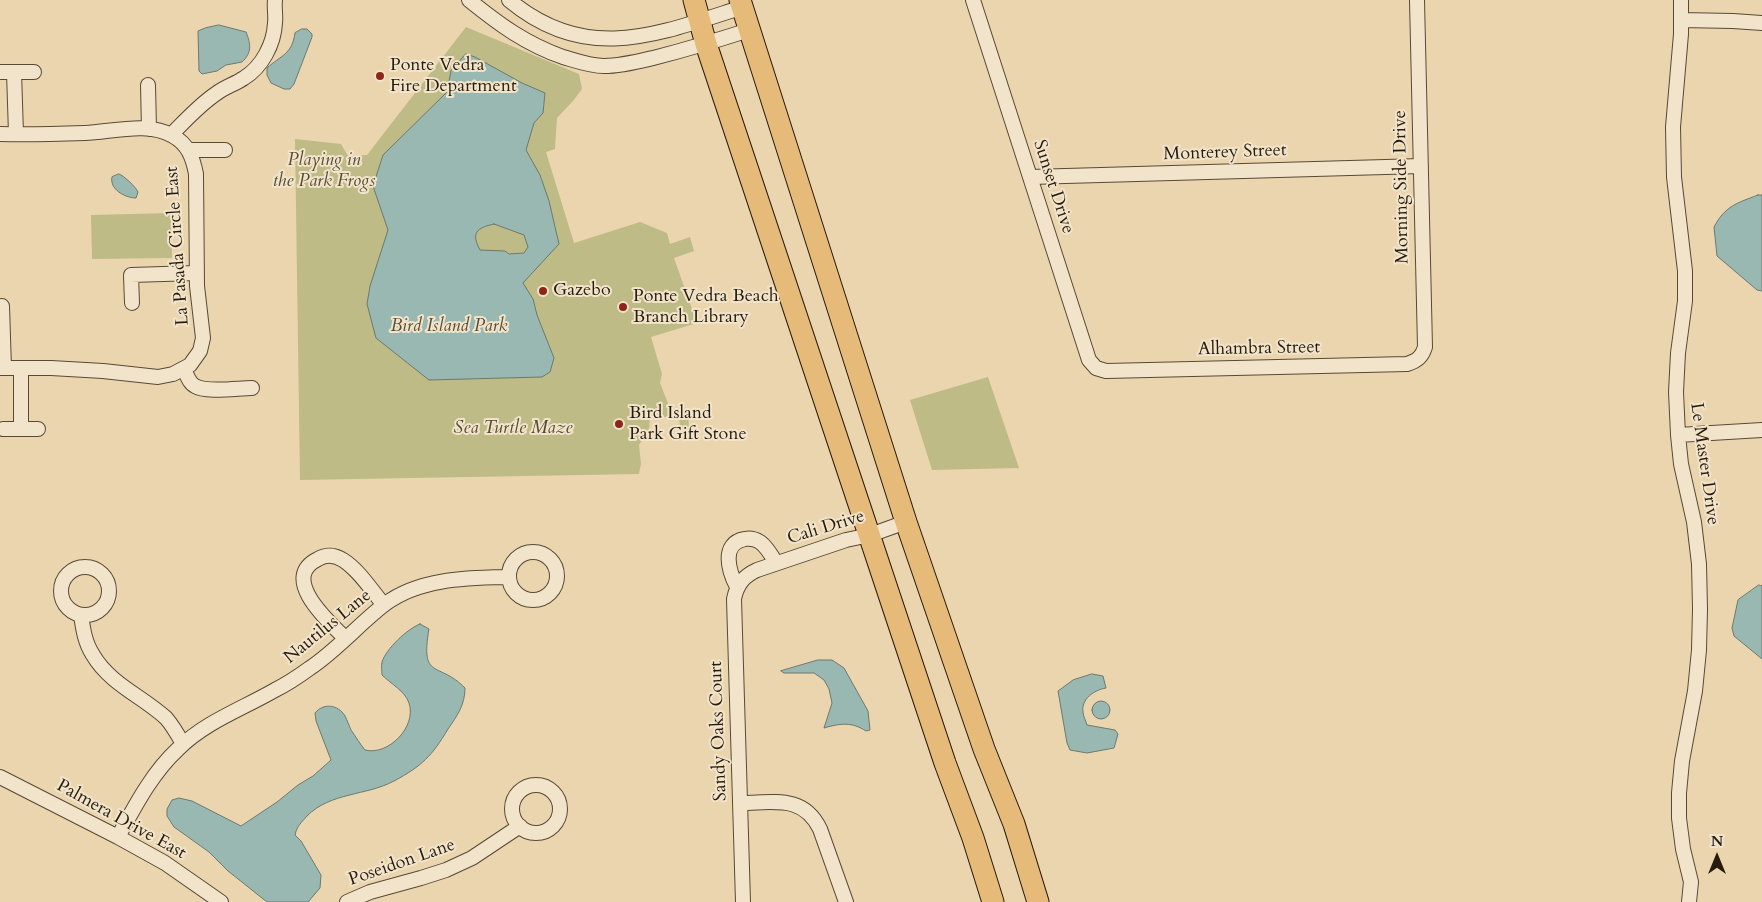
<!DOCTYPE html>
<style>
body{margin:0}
#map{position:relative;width:1762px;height:902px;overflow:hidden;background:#ebd5af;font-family:Cardo,serif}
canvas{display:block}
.north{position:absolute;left:1692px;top:832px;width:50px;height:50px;-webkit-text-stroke:4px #f2e4cb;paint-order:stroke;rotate:0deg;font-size:14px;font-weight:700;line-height:20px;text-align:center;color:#261b0c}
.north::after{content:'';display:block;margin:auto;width:18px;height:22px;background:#261b0c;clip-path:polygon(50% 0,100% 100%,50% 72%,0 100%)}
</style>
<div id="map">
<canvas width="1762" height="902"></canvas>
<div class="north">N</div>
</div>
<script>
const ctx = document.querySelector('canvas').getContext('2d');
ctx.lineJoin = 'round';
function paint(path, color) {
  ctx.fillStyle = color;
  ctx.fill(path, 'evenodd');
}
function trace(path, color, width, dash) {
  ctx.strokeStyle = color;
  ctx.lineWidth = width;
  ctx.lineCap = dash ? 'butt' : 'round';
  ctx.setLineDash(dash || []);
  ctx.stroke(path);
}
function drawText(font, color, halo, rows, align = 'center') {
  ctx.font = font + ' Cardo,serif';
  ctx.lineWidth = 4;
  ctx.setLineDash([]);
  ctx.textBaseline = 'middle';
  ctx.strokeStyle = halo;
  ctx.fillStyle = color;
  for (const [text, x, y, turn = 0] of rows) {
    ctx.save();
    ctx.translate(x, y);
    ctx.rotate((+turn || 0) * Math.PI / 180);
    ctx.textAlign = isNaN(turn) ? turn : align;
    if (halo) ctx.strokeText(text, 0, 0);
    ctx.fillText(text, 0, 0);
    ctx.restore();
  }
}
const green = new Path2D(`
 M 466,27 L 579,74 L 582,89 L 573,101 L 557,118 L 555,149 L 546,152 L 574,243 L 640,222 L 667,233 L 670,244 L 690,237 L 694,251 L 674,258 L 697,323 L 651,337 L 662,374 L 660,383 L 671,411 L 683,408 L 688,410 L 689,429 L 685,431 L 680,428 L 679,416 L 650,418 L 649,430 L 639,445 L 641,464 L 639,474 L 300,480 L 295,139 L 341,144 L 348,156 L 367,155 Z
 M 171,213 L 172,258 L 92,259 L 91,215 Z
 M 988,377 L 1019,468 L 932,470 L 910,400 Z`);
const water = new Path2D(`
 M 219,25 L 246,32 C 251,44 252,53 242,62 L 226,65 L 217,71 L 202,74 L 199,71 L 198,31 L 205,28 Z
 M 302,29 L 307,29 L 312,34 L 312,37 L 294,84 L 290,89 L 284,89 L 271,83 L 267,75 L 267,68 C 281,55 292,55 295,33 Z
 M 466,54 L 475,57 L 522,83 L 545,93 L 543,113 L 534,123 L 526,150 L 540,175 L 549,201 L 559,244 L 523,283 L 533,299 L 537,315 L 554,358 L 550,372 L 542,377 L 429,380 L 376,338 L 367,304 L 370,286 L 388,230 L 373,186 L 383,155 L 447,92 L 451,71 ZM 494,224 L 524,235 L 528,247 L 524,253 L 509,254 L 505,251 L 480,250 C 471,233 476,228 494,224 Z
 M 119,174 C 123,175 136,187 138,192 L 136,198 C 125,198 109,189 112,177 Z
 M 1758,195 L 1762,195 L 1762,291 L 1757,290 L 1717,256 L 1714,227 C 1725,206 1737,203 1758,195 Z
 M 1759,585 L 1762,586 L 1762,659 L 1734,636 L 1732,628 L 1738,600 Z
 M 420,624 L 429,629 C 420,681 439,661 465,688 C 465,705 457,716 448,729 C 432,756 422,766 394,781 C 366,796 331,792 307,816 C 301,823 297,826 295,835 L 301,841 L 321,875 L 320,888 L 308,902 L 267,902 L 228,871 L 209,852 L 174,827 L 167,816 L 167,809 L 172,800 L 179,798 L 192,801 L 241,826 L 277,802 L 298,785 L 313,776 L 331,760 L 316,721 L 315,713 C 323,703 338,704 345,716 C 347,720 349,725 351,730 C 356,737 360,744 365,750 C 388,756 417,727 409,703 C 405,691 391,684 382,675 C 382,671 381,666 382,662 C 386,649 407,629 420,624 Z
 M 818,660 L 832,660 L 844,668 L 868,711 L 870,730 L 866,731 C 852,722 841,723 824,728 L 832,703 L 829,689 L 824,680 L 814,673 L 784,673 L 781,671 Z
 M 1092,674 L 1103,676 L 1106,688 C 1094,690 1081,699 1083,712 C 1083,716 1086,721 1087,725 L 1115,730 L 1118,734 L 1114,748 L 1087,753 L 1070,750 L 1067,743 L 1058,691 L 1073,680 Z
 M1092 710a9 9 0 1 1 18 0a9 9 0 1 1-18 0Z`);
const street = new Path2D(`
 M 469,0 C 500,25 526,44 563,57 C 577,61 590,66 604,66 C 622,66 640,61 657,57 C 688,49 718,40 749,30
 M 509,0 C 587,65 658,34 743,7
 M 973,0 L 1089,360 L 1096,368 L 1106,371 L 1407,364 C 1417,361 1422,357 1425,347 L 1417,0
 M 1681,0 L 1681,34 L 1673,127 L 1674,177 L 1685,271 L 1685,301 L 1678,353 L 1676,392 L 1678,435 L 1681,464 L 1694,522 L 1699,564 L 1700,609 L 1699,650 L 1695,691 L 1682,761 L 1679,793 L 1679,818 L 1683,849 L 1691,882 L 1689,902
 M 1681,20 L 1733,21 L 1762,23
 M 0,72 L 34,72
 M 14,72 L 16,134
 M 148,85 L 149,129
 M 0,134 C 28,135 57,134 85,133 C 112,132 148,121 173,136 C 188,144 193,158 196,174 L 197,286 L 203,338 L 200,351 L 190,365 L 173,374 L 158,377 L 103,371 L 51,368 L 0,368
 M 171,135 C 186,120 199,105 217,93 C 225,87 235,84 244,78 C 262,67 274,44 275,23 C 276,16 274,8 275,0
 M 188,150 L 225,150
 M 1030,177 L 1421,166
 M 132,303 L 131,275 L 196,273
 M 2,306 L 4,368
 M 21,368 L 21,429
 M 184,369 C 187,375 189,383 195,386 C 206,393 238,388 252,388
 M 3,429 L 38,429
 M 1678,435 L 1762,430
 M509 576a24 24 0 1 1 48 0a24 24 0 1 1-48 0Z
 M61 591a24 24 0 1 1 48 0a24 24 0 1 1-48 0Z
 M 737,587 C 729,572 720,543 745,539 C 750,538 755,539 760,542 C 767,547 772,556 776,563
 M 81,615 C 83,629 85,643 93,655 C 110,684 142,696 166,718 C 173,726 178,735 183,744
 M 345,638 C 329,622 279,578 318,559 C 326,554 335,555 343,560 C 359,570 372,591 384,605
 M 0,777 L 118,837 L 165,863 L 221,902
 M512 809a24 24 0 1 1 48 0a24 24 0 1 1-48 0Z
 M 740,803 C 773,803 803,794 820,829 L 846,902
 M 118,837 C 135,806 152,773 178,749 C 205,722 242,709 275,690 C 287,684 299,676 310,668 C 337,650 359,624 385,604 C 420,578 467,578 509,577
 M 347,902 L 370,892 L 421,878 L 446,870 L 472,858 L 520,826
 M 743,902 L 734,599 C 737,584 744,576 757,570 L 846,540 L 870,535 L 906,522`);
const primary = new Path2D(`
 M 694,0 L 706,44 L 945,763 L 973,838 L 993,902
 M 740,0 L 906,522 L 984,749 L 1014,824 L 1038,902`);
const markers = [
 [380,76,5,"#8f2418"],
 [543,291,5,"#8f2418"],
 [623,307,5,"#8f2418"],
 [619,424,5,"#8f2418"]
];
const poiNames = [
 ["Ponte Vedra",390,66],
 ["Fire Department",390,87],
 ["Gazebo",553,291],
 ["Ponte Vedra Beach",633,297],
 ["Branch Library",633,318],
 ["Bird Island",629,414],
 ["Park Gift Stone",629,435]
];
const streetNames = [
 ["Monterey Street",1225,153,-2],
 ["Sunset Drive",1053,187,72],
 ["Morning Side Drive",1402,187,-91],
 ["La Pasada Circle East",178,246,-94],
 ["Alhambra Street",1259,349,-1],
 ["Le Master Drive",1704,464,82],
 ["Cali Drive",826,528,-17],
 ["Nautilus Lane",328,627,-39],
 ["Sandy Oaks Court",719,731,-92],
 ["Palmera Drive East",121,820,29],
 ["Poseidon Lane",402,863,-19]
];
const parkNames = [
 ["Playing in",324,161],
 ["the Park Frogs",324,182],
 ["Bird Island Park",449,327],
 ["Sea Turtle Maze",513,429]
];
paint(green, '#bfbb86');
paint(water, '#99b8b1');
trace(water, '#6b796f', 1);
trace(street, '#574a35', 16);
trace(primary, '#261b0c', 23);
trace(street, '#f2e4cb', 14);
trace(primary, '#e6ba78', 21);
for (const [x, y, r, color] of markers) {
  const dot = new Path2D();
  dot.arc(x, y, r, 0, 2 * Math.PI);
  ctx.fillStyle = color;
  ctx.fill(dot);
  trace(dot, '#f2e4cb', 2);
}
drawText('18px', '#261b0c', '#f2e4cb', poiNames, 'left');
drawText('18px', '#261b0c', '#f2e4cb', streetNames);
drawText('italic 18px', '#544b31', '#f2e4cb', parkNames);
</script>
